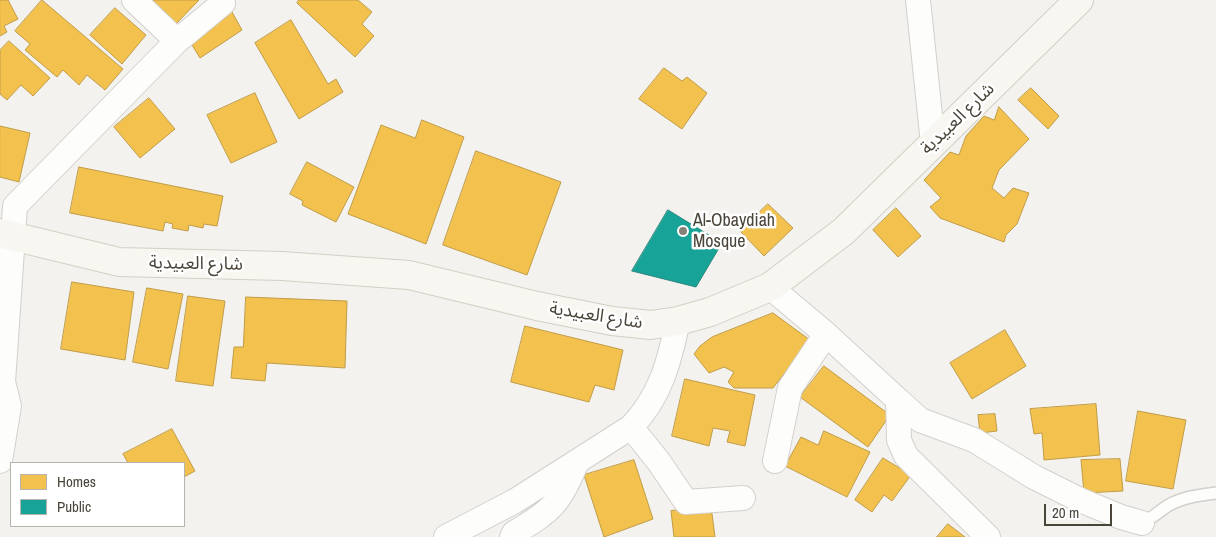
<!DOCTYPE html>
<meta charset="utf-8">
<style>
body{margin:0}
#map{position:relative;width:1216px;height:537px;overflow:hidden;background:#f4f2ee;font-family:"Archivo Narrow",sans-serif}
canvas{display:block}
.legend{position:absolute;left:10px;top:462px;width:175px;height:65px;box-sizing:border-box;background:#fff;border:1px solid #b7b4b0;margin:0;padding:6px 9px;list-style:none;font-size:15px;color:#4b4439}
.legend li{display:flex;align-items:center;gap:10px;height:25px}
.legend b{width:25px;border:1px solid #b7b4b0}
.scale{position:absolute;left:1044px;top:504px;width:68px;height:22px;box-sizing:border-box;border:2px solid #4b4439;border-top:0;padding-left:6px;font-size:15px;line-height:18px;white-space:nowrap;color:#4b4439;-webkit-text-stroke:4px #fff;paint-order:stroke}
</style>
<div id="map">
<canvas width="1216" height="537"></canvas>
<ul class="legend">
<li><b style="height:14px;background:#f2c14e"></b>Homes</li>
<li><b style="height:14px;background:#17a398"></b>Public</li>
</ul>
<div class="scale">20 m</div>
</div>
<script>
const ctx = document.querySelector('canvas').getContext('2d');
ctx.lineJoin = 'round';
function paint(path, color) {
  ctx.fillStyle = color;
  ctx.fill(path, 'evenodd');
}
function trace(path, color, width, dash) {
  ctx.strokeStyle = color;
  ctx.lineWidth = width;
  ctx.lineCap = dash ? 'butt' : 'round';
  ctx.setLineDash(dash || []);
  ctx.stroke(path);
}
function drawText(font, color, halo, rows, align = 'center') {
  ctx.font = font + ' "Archivo Narrow","Noto Sans Arabic",sans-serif';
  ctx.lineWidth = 5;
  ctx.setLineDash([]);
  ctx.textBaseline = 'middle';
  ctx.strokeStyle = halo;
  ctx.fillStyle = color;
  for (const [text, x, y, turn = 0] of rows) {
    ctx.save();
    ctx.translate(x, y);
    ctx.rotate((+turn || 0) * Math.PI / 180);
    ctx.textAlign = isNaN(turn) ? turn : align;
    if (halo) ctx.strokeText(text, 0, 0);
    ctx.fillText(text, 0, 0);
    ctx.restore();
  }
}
const homes = new Path2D(`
 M 0,0 L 8,0 L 18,19 L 4,26 L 7,32 L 0,36 Z
 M 42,0 L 123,69 L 105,90 L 87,75 L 79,85 L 63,70 L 57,77 L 25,50 L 30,44 L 15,31 Z
 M 150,0 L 199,0 L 174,26 Z
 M 299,0 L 358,0 L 372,12 L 362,24 L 374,36 L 355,57 L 297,3 Z
 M 115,8 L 146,35 L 122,64 L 90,35 Z
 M 232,12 L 242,30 L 200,58 L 189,40 Z
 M 291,20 L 328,84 L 336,79 L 343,92 L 299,119 L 255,43 Z
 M 9,41 L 50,78 L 33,96 L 21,85 L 7,100 L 0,94 L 0,50 Z
 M 664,68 L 682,81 L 687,77 L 707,93 L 682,129 L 639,99 Z
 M 1031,88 L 1059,116 L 1048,129 L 1018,100 Z
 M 255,93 L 277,142 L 231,163 L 207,115 Z
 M 149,98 L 175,129 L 140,158 L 114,127 Z
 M 999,107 L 1029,139 L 999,170 L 992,188 L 1004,198 L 1013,188 L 1029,193 L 1017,224 L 1006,235 L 1004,242 L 940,218 L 930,207 L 941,198 L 924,180 L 950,152 L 959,155 L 966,136 L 984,116 L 994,120 Z
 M 422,120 L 464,137 L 426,244 L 348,214 L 381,125 L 415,138 Z
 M 0,126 L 30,133 L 19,182 L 0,177 Z
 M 476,151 L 561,182 L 527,275 L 443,245 Z
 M 307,162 L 354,187 L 336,222 L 302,205 L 303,201 L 290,194 Z
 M 79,167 L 223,196 L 217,226 L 204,224 L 203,228 L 189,225 L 188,231 L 172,228 L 173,224 L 165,222 L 163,231 L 70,213 Z
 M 768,204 L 793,228 L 764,256 L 740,231 Z
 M 896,208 L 921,236 L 898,257 L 873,230 Z
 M 72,282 L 134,292 L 125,360 L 61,349 Z
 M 147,288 L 183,294 L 168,369 L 133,362 Z
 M 188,296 L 225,301 L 213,386 L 176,381 Z
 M 246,297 L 347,301 L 345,368 L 267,363 L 265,381 L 231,378 L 234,347 L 243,347 Z
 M 773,313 L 810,340 L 773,388 L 734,388 L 728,382 L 734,372 L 724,367 L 709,373 L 694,354 L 700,346 L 712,337 Z
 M 525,326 L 623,350 L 614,390 L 595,385 L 589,402 L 511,382 Z
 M 1005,330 L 1026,366 L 972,399 L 950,363 Z
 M 824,366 L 890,415 L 868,447 L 800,397 Z
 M 685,379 L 755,395 L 745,446 L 727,442 L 730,431 L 713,428 L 709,446 L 672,436 Z
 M 1096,404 L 1100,455 L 1044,460 L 1042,433 L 1034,434 L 1030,409 Z
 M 1138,411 L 1186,420 L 1173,489 L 1126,481 Z
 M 995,414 L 997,431 L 980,433 L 978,415 Z
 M 172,429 L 195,471 L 184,477 L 184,463 L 128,463 L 123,454 Z
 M 824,431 L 870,452 L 847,497 L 785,466 L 801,437 L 818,445 Z
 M 883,458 L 911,475 L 892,501 L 884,495 L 872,512 L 855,500 Z
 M 1120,459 L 1123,491 L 1084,493 L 1081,460 Z
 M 634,460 L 653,519 L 604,537 L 584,475 Z
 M 711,506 L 715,537 L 674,537 L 671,511 Z
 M 948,524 L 965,537 L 937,537 Z`);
const public = new Path2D(`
 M 668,210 L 722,243 L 696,287 L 632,271 Z`);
const service = new Path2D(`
 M 1142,523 C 1153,518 1159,511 1169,505 C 1183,497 1200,495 1216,493`);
const minor = new Path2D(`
 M 134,0 L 177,41
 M 918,0 L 933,144
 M 770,287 L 826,334 L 898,400 L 899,440 L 906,456 L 988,537
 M 898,400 L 920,420 L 974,440 L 1034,477 L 1080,500 L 1121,517 L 1142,523
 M 631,427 L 659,462 L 686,502 L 743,498
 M 0,461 L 9,406 L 3,382 L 15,206 L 177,41 L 223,3 L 222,0
 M 775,461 L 790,388 L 826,334
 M 446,537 L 515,501 L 631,427 C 661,396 669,362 678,321
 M 512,537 L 514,533 C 554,509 558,505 577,462`);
const secondary = new Path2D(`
 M 0,233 L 119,262 L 282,266 L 409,275 L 537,306 L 612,321 L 651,325 L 678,321 L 710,312 L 770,287 L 844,231 L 1079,0`);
const markers = [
 [683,231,5,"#868178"]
];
const streetNames = [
 ["شارع العبيدية",958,119,-44],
 ["شارع العبيدية",196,264,1],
 ["شارع العبيدية",596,316,9]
];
const poiNames = [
 ["Al-Obaydiah",693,221],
 ["Mosque",693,242]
];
paint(homes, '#f2c14e');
trace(homes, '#c09c48', 1);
paint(public, '#17a398');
trace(public, '#27867c', 1);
trace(service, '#d2d0cb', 14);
trace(minor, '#d2d0cb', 26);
trace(secondary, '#d3cfc5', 30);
trace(service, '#fdfdfc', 11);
trace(minor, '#fdfdfc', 24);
trace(secondary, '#f7f6f1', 28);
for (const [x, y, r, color] of markers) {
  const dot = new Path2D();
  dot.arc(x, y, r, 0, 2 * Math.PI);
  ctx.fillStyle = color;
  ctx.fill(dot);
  trace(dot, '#fff', 2);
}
drawText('18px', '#4b4439', '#fff', streetNames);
drawText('18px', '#4b4439', '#fff', poiNames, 'left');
</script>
